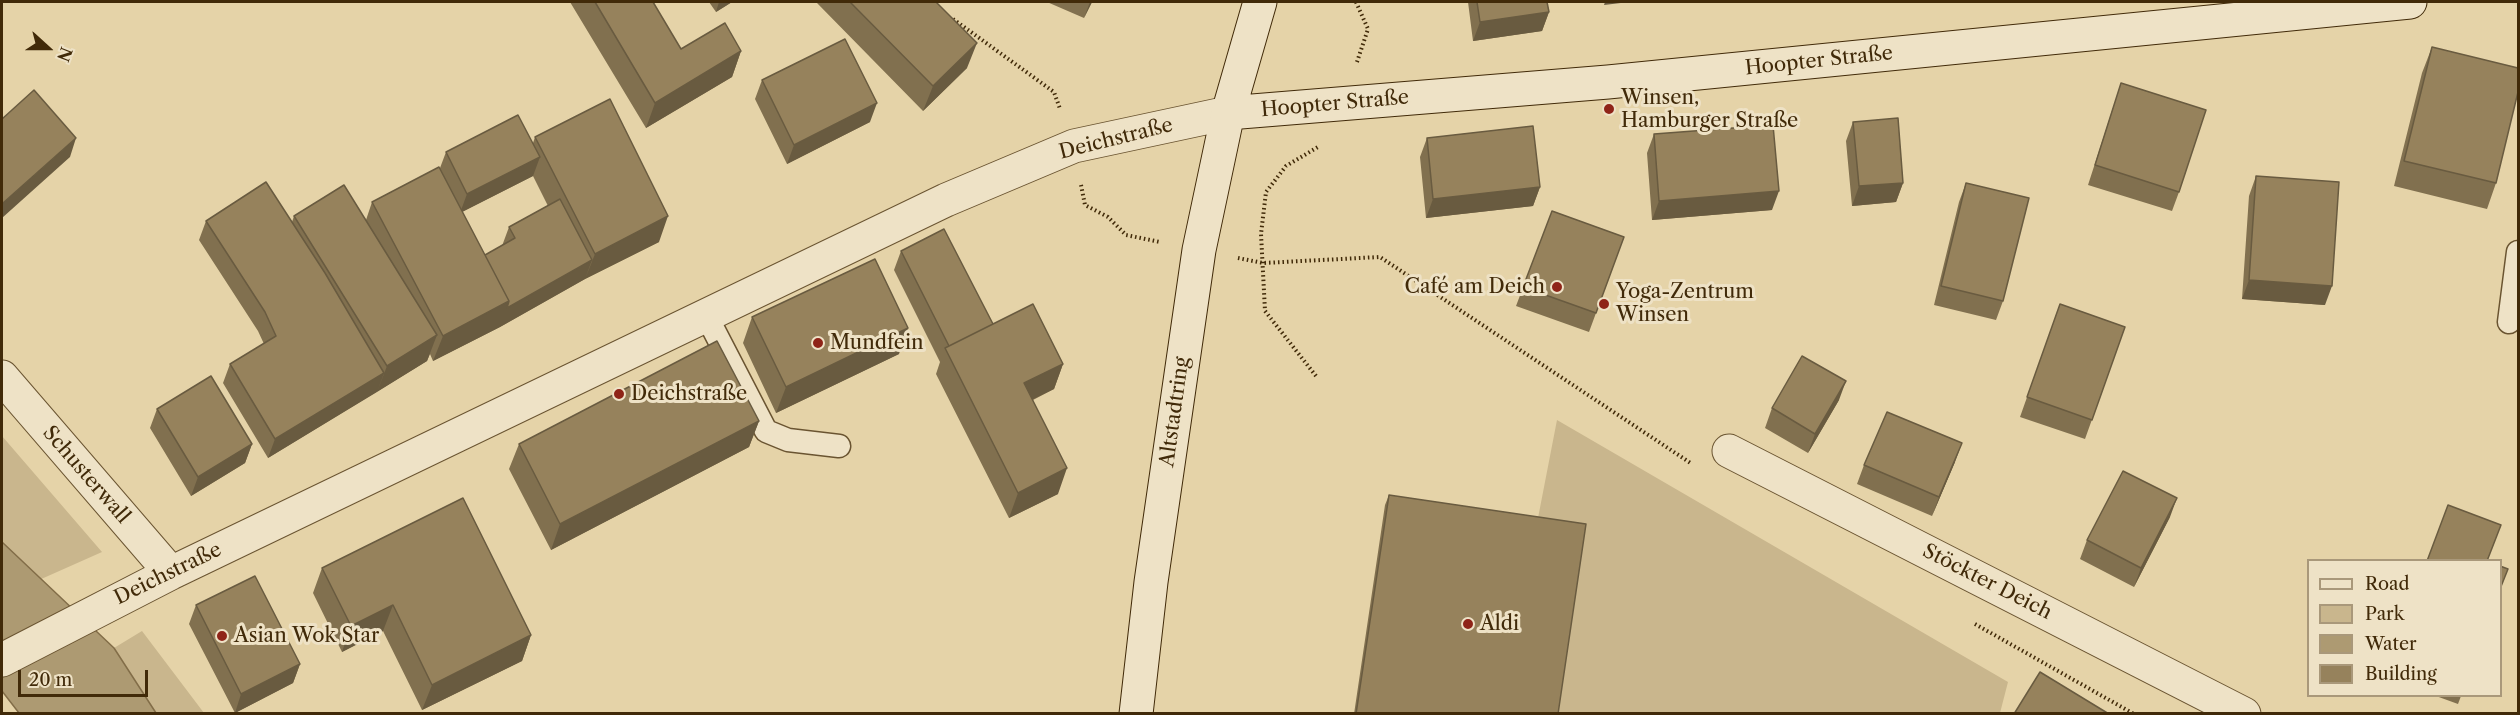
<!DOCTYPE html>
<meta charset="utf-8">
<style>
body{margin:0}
#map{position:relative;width:2520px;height:715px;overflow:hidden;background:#e5d3a8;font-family:"Libre Caslon Text",serif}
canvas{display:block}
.frame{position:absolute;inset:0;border:3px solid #412a09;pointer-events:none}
.legend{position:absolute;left:2307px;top:559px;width:195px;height:138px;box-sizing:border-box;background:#eee2c6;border:2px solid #a9987a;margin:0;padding:8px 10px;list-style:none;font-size:18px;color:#412a09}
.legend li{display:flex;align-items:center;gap:12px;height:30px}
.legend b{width:30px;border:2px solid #a9987a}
.north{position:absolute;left:18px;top:18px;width:60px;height:60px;-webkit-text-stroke:4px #eee2c6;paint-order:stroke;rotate:111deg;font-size:16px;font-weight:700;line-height:24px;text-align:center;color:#412a09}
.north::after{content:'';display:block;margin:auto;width:21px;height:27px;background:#412a09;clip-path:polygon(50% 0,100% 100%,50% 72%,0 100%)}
.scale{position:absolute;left:18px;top:670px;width:130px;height:27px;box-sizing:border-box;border:3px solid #412a09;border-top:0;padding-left:8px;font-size:18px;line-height:21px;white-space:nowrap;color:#412a09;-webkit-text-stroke:4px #eee2c6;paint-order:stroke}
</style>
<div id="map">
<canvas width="2520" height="715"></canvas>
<div class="frame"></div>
<ul class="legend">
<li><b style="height:8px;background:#eee2c6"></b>Road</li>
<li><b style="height:16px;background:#c9b68d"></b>Park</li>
<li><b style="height:16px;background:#ad9a72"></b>Water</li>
<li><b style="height:16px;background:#96825c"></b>Building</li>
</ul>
<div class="north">N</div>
<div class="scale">20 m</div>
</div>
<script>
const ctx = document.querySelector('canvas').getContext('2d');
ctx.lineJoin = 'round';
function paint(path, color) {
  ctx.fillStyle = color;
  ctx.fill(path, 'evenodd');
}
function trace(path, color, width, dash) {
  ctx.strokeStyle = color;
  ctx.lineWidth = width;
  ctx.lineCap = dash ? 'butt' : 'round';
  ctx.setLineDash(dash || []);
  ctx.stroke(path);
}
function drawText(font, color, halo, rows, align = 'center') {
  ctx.font = font + ' "Libre Caslon Text",serif';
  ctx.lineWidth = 6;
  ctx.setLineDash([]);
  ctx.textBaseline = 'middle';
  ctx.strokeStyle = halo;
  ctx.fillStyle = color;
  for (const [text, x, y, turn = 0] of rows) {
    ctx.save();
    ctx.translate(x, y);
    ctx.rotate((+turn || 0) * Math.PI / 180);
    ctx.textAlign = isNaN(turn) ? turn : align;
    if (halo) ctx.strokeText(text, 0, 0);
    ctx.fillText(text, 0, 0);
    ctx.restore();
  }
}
const green = new Path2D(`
 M 1557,420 L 2008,682 L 2000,713 L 1500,714 Z
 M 2,436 L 102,552 L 39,580 L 2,542 Z
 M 142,631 L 204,713 L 156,713 L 114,648 Z`);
const water = new Path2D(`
 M 2,542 L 114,648 L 156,713 L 19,713 L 2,691 Z`);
const path = new Path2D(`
 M 1356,2 L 1368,29 L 1357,62
 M 953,19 L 1054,92 L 1060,109
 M 1081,185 L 1085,205 L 1108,217 L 1126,235 L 1160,242
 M 1238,258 L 1263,263 L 1380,257 L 1692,464
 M 1316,376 L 1265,311 L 1261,234 L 1266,192 L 1286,166 L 1318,147
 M 1975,624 L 2134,714`);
const lane = new Path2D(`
 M 706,315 L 766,431 L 788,440 L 839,446
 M 2509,322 L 2518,252`);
const street = new Path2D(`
 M 2,377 L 171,573
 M 1729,451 L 2244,714
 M 2,660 L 171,573 L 946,200 L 1074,146 L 1228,113`);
const secondary = new Path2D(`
 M 1228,113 L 1608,82 L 2410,2
 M 1136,714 L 1151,582 L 1199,250 L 1228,113 L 1260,2`);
const wall = new Path2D(`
 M 570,2 L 653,2 L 681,49 L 741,51 L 732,77 L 646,128 Z
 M 709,2 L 732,2 L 716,12 Z
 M 817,2 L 936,2 L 967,68 L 923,111 L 817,3 Z
 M 1047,2 L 1092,2 L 1084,18 Z
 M 1468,2 L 1547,2 L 1549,12 L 1542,31 L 1473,41 Z
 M 2432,47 L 2496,183 L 2487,209 L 2394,186 L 2422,73 Z
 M 762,80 L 870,122 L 787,164 L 755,99 Z
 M 2121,83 L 2179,192 L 2172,211 L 2088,185 Z
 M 1853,122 L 1903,183 L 1896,202 L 1852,206 L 1846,141 Z
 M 1654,134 L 1772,210 L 1652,220 L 1647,153 Z
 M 535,137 L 659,242 L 585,279 L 500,327 L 433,361 L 430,354 L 427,361 L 268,458 L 223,383 L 230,364 L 264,344 L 258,331 L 199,240 L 206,221 L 292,222 L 294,216 L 366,220 L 372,202 L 440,168 L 446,152 L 533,143 ZM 533,176 L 548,206 L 509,227 L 502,246 L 485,255 L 462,212 Z
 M 1427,138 L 1540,187 L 1533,206 L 1426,218 L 1420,157 Z
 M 2256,176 L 2325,305 L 2242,299 L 2249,196 Z
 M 1966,183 L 2003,301 L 1996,320 L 1934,305 L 1959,202 Z
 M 1552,211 L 1624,237 L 1589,332 L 1516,306 Z
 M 901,251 L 993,324 L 1063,364 L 1054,389 L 1033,400 L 1058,494 L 1009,518 L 936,374 L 940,362 L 894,270 Z
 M 2060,304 L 2125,327 L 2085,439 L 2020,417 Z
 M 752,317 L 899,354 L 776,413 L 743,343 Z
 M 1839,400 L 1808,453 L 1765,428 L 1772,408 Z
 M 157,409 L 252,444 L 245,463 L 191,496 L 150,428 Z
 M 759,421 L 749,447 L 551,550 L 509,469 L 519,444 Z
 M 1955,462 L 1932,516 L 1857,484 L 1864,465 Z
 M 1389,495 L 1558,714 L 1354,714 L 1385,505 Z
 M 2170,517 L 2134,587 L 2080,559 L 2087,540 Z
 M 322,568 L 531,635 L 522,661 L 422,710 L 383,631 L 342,652 L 313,593 Z
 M 196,605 L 300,664 L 293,683 L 235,713 L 189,624 Z
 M 2436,696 L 2461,696 L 2458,704 Z`);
const shadedWall = new Path2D(`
 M 719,2 L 732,2 L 716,12 Z
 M 1090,2 L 1092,2 L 1084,18 Z
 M 1605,2 L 1629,2 L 1604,5 Z
 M 1549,12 L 1542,31 L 1473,41 L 1480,22 Z
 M 977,43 L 967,68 L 923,111 L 933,86 Z
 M 741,51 L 732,77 L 646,128 L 655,103 Z
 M 877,103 L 870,122 L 787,164 L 794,145 Z
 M 76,138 L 70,157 L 2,218 L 2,207 L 3,203 Z
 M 540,157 L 533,176 L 460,213 L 467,194 Z
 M 1903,183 L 1896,202 L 1852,206 L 1859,186 Z
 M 1540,187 L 1533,206 L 1426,218 L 1433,199 Z
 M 1779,191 L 1772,210 L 1652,220 L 1659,201 Z
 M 668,216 L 659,242 L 585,279 L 595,254 Z
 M 592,260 L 585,279 L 500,327 L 433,361 L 443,336 L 509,301 Z
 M 2249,280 L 2332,286 L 2325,305 L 2242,299 Z
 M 908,328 L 899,354 L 776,413 L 786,387 Z
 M 437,335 L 427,361 L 377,392 L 387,366 Z
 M 1063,364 L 1054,389 L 1015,408 L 1024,383 Z
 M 384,373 L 377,392 L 268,458 L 275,439 Z
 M 1846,381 L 1839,400 L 1808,453 L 1815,434 Z
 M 759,421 L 749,447 L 551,550 L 560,524 Z
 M 1962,443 L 1955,462 L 1932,516 L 1939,497 Z
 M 252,444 L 245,463 L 191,496 L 198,477 Z
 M 1067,468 L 1058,494 L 1009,518 L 1018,493 Z
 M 2177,498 L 2170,517 L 2134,587 L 2141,568 Z
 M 393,605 L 383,631 L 342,652 L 351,626 Z
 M 531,635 L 522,661 L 422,710 L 432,685 Z
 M 300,664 L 293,683 L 235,713 L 241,694 Z`);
const building = new Path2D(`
 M 595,2 L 653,2 L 681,49 L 725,23 L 741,51 L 655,103 Z
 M 850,2 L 936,2 L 977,43 L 933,86 Z
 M 1477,2 L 1547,2 L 1549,12 L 1480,22 Z
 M 845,39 L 877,103 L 794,145 L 762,80 Z
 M 2432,47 L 2518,68 L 2518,92 L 2496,183 L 2404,161 Z
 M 2121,83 L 2206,110 L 2179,192 L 2095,165 Z
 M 34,90 L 76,138 L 3,203 L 2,202 L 2,119 Z
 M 610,99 L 668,216 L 595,254 L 535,137 Z
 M 518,115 L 540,157 L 467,194 L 446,152 Z
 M 1898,118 L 1903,183 L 1859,186 L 1853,122 Z
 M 1773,125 L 1779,191 L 1659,201 L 1654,134 Z
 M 1533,126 L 1540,187 L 1433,199 L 1427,138 Z
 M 439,167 L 509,301 L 443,336 L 372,202 Z
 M 2256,176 L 2339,182 L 2332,286 L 2249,280 Z
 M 266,182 L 325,273 L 384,373 L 275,439 L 230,364 L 276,336 L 265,312 L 206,221 Z
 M 1966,183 L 2029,198 L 2003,301 L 1941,286 Z
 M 344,185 L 437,335 L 387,366 L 294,216 Z
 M 560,199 L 592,260 L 507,308 L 509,301 L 485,255 L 515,238 L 509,227 Z
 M 1552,211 L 1624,237 L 1596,313 L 1523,287 Z
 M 944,229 L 993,324 L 949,346 L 901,251 Z
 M 875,259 L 908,328 L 786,387 L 752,317 Z
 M 1033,304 L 1063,364 L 1024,383 L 1067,468 L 1018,493 L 945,348 Z
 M 2060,304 L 2125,327 L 2092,420 L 2027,397 Z
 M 717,341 L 759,421 L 560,524 L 519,444 Z
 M 1802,356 L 1846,381 L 1815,434 L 1772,408 Z
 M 211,376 L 252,444 L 198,477 L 157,409 Z
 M 1887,412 L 1962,443 L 1939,497 L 1864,465 Z
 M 2123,471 L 2177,498 L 2141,568 L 2087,540 Z
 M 1389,495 L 1586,524 L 1558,714 L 1356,714 Z
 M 463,498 L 531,635 L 432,685 L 393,605 L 351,626 L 322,568 Z
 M 2448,505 L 2501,525 L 2487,561 L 2427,561 Z
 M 2500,566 L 2508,569 L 2500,589 Z
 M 255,576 L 300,664 L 241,694 L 196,605 Z
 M 2040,672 L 2109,714 L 2014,714 Z`);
const markers = [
 [1609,109,6,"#8f2418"],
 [1557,287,6,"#8f2418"],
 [1604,304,6,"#8f2418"],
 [818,343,6,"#8f2418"],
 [619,394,6,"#8f2418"],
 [1468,624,6,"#8f2418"],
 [222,636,6,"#8f2418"]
];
const streetNames = [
 ["Hoopter Straße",1819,61,-6],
 ["Hoopter Straße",1335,104,-5],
 ["Deichstraße",1116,139,-14],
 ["Altstadtring",1175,412,-82],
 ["Schusterwall",86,475,49],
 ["Deichstraße",168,574,-26],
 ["Stöckter Deich",1987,582,27]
];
const poiNames = [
 ["Winsen,",1621,98],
 ["Hamburger Straße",1621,121],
 ["Café am Deich",1545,287,"right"],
 ["Yoga-Zentrum",1616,292],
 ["Winsen",1616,315],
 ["Mundfein",830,343],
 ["Deichstraße",631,394],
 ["Aldi",1480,624],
 ["Asian Wok Star",234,636]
];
paint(green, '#c9b68d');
paint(water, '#ad9a72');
trace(water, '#826d48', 1.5);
trace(lane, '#6a5431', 25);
trace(street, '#6a5431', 35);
trace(secondary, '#412a09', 35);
trace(path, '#412a09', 4, [1.5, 3]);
trace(lane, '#eee2c6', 22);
trace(street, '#eee2c6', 33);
trace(secondary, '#eee2c6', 33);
paint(wall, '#81704f');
paint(shadedWall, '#695b40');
paint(building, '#96825c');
trace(building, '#695b40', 1.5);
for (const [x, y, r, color] of markers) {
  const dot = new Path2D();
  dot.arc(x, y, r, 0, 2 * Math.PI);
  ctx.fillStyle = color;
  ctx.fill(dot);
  trace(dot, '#eee2c6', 2);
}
drawText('20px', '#412a09', '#eee2c6', streetNames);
drawText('20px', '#412a09', '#eee2c6', poiNames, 'left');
</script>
